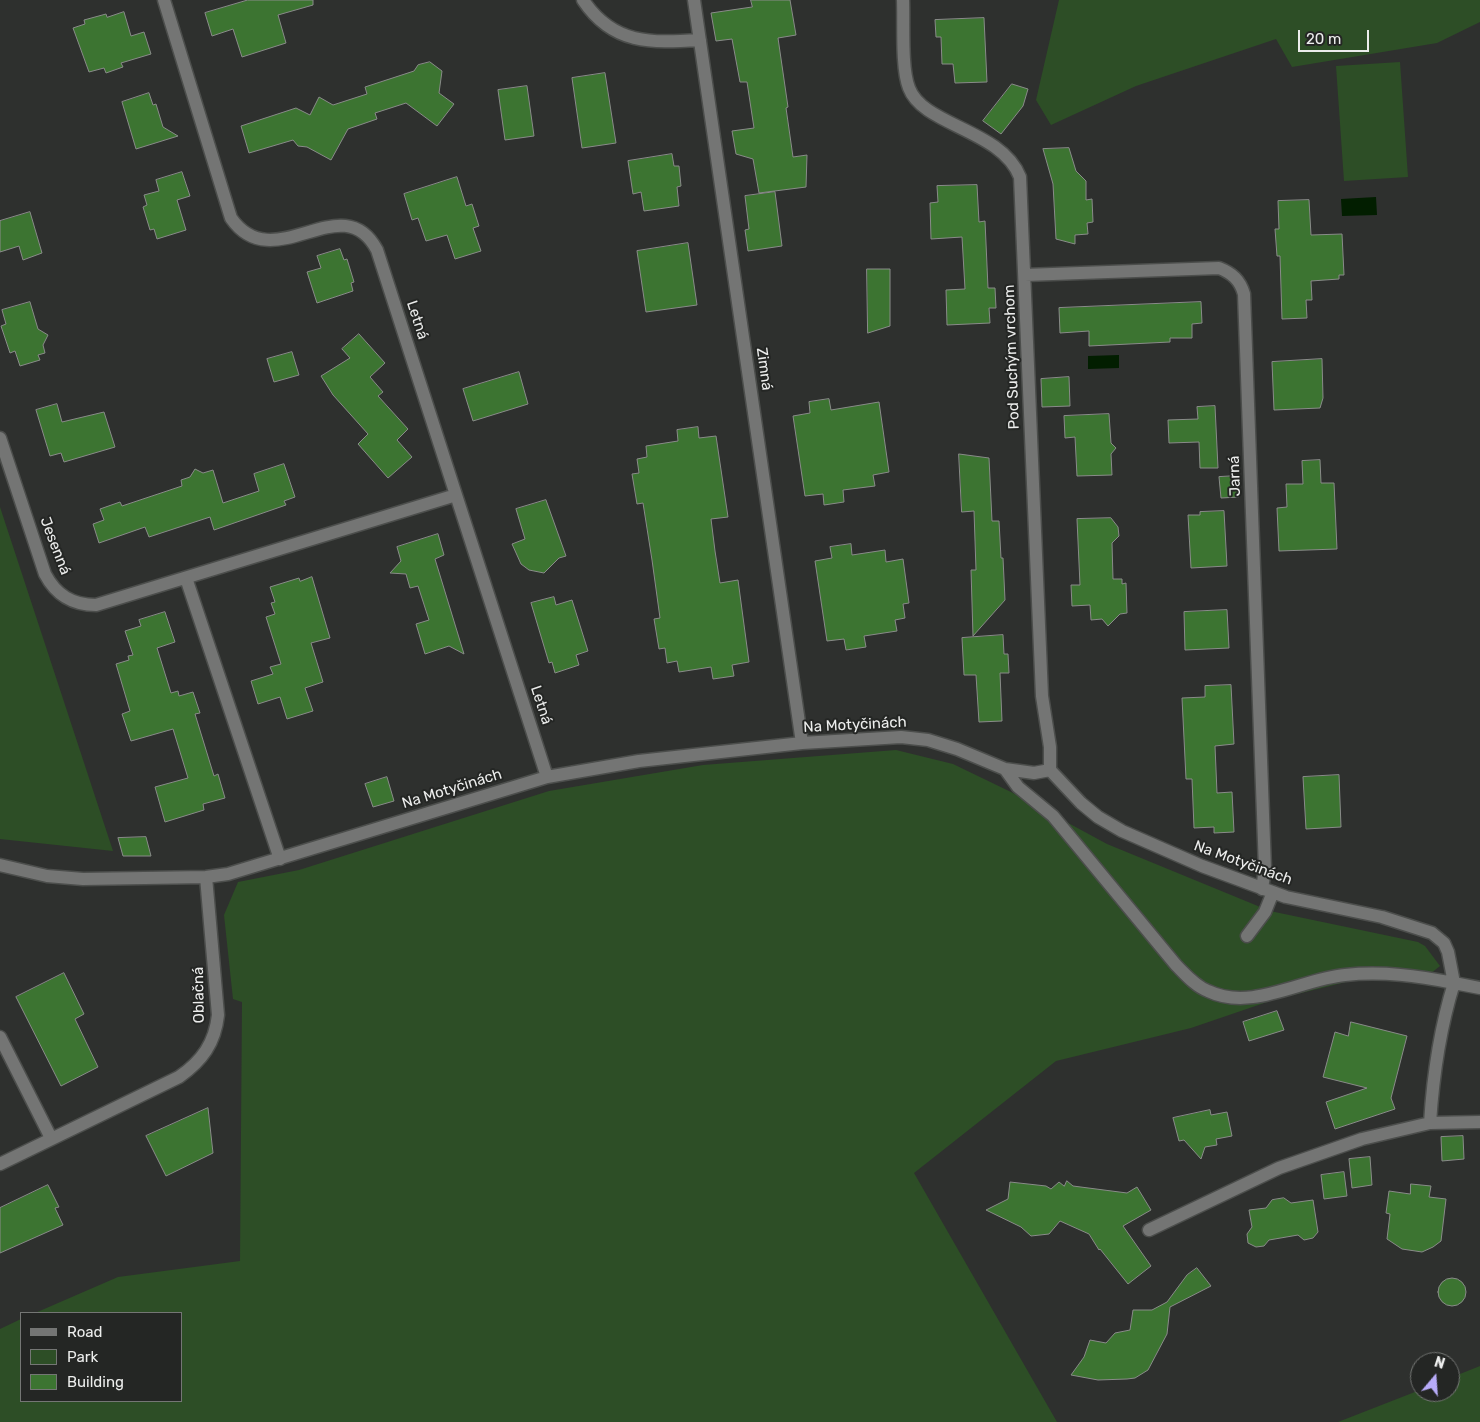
<!DOCTYPE html>
<meta charset="utf-8">
<style>
body{margin:0}
#map{position:relative;width:1480px;height:1422px;overflow:hidden;background:#2e302e;font-family:Rubik,sans-serif}
canvas{display:block}
.legend{position:absolute;left:20px;top:1312px;width:162px;height:90px;box-sizing:border-box;background:#242624;border:1px solid #747674;margin:0;padding:6px 9px;list-style:none;font-size:15px;color:#ecedec}
.legend li{display:flex;align-items:center;gap:10px;height:25px}
.legend b{width:25px;border:1px solid #747674}
.north{position:absolute;left:1410px;top:1352px;width:50px;height:50px;box-sizing:border-box;background:#242624;border:1px solid #747674;border-radius:50%;rotate:18deg;font-size:14px;font-weight:700;line-height:20px;text-align:center;color:#ecedec}
.north::after{content:'';display:block;margin:auto;width:18px;height:22px;background:#b7abf8;clip-path:polygon(50% 0,100% 100%,50% 72%,0 100%)}
.scale{position:absolute;left:1298px;top:30px;width:71px;height:22px;box-sizing:border-box;border:2px solid #ecedec;border-top:0;padding-left:6px;font-size:15px;line-height:18px;white-space:nowrap;color:#ecedec;-webkit-text-stroke:4px #242624;paint-order:stroke}
</style>
<div id="map">
<canvas width="1480" height="1422"></canvas>
<ul class="legend">
<li><b style="height:6px;background:#747574"></b>Road</li>
<li><b style="height:14px;background:#2d4e26"></b>Park</li>
<li><b style="height:14px;background:#3c7431"></b>Building</li>
</ul>
<div class="north">N</div>
<div class="scale">20 m</div>
</div>
<script>
const ctx = document.querySelector('canvas').getContext('2d');
ctx.lineJoin = 'round';
function paint(path, color) {
  ctx.fillStyle = color;
  ctx.fill(path, 'evenodd');
}
function trace(path, color, width, dash) {
  ctx.strokeStyle = color;
  ctx.lineWidth = width;
  ctx.lineCap = dash ? 'butt' : 'round';
  ctx.setLineDash(dash || []);
  ctx.stroke(path);
}
function drawText(font, color, halo, rows, align = 'center') {
  ctx.font = font + ' Rubik,sans-serif';
  ctx.lineWidth = 4;
  ctx.setLineDash([]);
  ctx.textBaseline = 'middle';
  ctx.strokeStyle = halo;
  ctx.fillStyle = color;
  for (const [text, x, y, turn = 0] of rows) {
    ctx.save();
    ctx.translate(x, y);
    ctx.rotate((+turn || 0) * Math.PI / 180);
    ctx.textAlign = isNaN(turn) ? turn : align;
    if (halo) ctx.strokeText(text, 0, 0);
    ctx.fillText(text, 0, 0);
    ctx.restore();
  }
}
const green = new Path2D(`
 M 1059,0 L 1480,0 L 1480,22 L 1437,43 L 1292,67 L 1276,39 L 1136,86 L 1051,125 L 1036,100 Z
 M 1400,62 L 1408,177 L 1344,181 L 1336,66 Z
 M 0,507 L 113,851 L 0,839 Z
 M 896,750 L 953,764 L 1011,792 L 1107,844 L 1253,904 L 1270,911 L 1418,942 L 1425,946 L 1440,966 L 1420,982 L 1354,980 L 1273,1000 L 1191,1028 L 1056,1061 L 914,1173 L 1057,1422 L 0,1422 L 0,1329 L 21,1319 L 21,1401 L 181,1401 L 181,1313 L 35,1313 L 118,1277 L 240,1261 L 242,1002 L 233,999 L 224,915 L 238,882 L 299,870 L 549,791 L 703,765 Z
 M 1480,1366 L 1480,1422 L 1338,1422 L 1420,1390 L 1420,1392 L 1450,1392 L 1450,1378 Z`);
const water = new Path2D(`
 M 1376,197 L 1377,215 L 1342,216 L 1341,199 Z
 M 1119,355 L 1119,368 L 1088,369 L 1088,356 Z`);
const building = new Path2D(`
 M 248,0 L 313,0 L 313,5 L 278,15 L 286,43 L 242,57 L 233,29 L 212,36 L 205,13 Z
 M 751,0 L 790,0 L 796,35 L 778,38 L 788,107 L 786,108 L 793,157 L 807,155 L 806,187 L 759,193 L 753,159 L 736,154 L 732,131 L 754,128 L 747,82 L 740,82 L 732,39 L 716,41 L 711,13 L 752,7 Z
 M 124,12 L 131,36 L 144,32 L 151,54 L 121,63 L 123,67 L 106,73 L 104,68 L 89,72 L 73,28 L 85,24 L 84,20 L 106,14 L 107,17 Z
 M 984,18 L 987,82 L 955,83 L 953,64 L 942,64 L 941,37 L 936,37 L 935,20 Z
 M 430,62 L 442,71 L 439,93 L 454,104 L 437,126 L 406,103 L 375,113 L 377,119 L 348,129 L 331,160 L 307,147 L 298,146 L 293,140 L 249,153 L 241,126 L 296,108 L 310,115 L 319,97 L 333,105 L 367,94 L 365,87 L 414,71 L 418,65 Z
 M 605,73 L 616,143 L 582,148 L 572,78 Z
 M 1012,84 L 1028,89 L 1023,106 L 1001,134 L 983,121 Z
 M 527,86 L 534,136 L 505,140 L 498,90 Z
 M 149,93 L 153,105 L 156,104 L 163,127 L 178,136 L 136,149 L 122,102 Z
 M 1069,148 L 1076,171 L 1086,181 L 1086,200 L 1092,199 L 1093,222 L 1087,223 L 1088,234 L 1075,235 L 1075,244 L 1056,239 L 1053,184 L 1043,149 Z
 M 672,154 L 674,166 L 679,166 L 681,186 L 677,187 L 679,206 L 644,211 L 641,192 L 633,194 L 628,161 Z
 M 182,172 L 190,196 L 177,200 L 186,230 L 157,239 L 154,229 L 150,230 L 143,207 L 147,205 L 144,195 L 159,191 L 156,180 Z
 M 457,177 L 466,206 L 472,204 L 479,226 L 473,228 L 481,251 L 455,259 L 447,235 L 426,241 L 418,218 L 412,220 L 404,194 Z
 M 977,185 L 979,222 L 985,221 L 988,288 L 995,288 L 996,308 L 989,308 L 990,323 L 947,325 L 946,290 L 965,289 L 962,237 L 931,239 L 930,203 L 938,202 L 937,186 Z
 M 775,192 L 782,246 L 748,251 L 745,230 L 749,229 L 745,196 Z
 M 1309,200 L 1311,235 L 1342,234 L 1344,275 L 1339,275 L 1339,279 L 1311,281 L 1312,300 L 1306,300 L 1307,318 L 1282,319 L 1280,256 L 1277,256 L 1275,229 L 1279,229 L 1278,201 Z
 M 30,212 L 42,253 L 23,260 L 19,246 L 0,252 L 0,221 Z
 M 688,243 L 697,305 L 646,312 L 637,251 Z
 M 340,249 L 344,260 L 347,259 L 354,282 L 351,283 L 353,291 L 317,303 L 307,272 L 321,268 L 317,256 Z
 M 867,269 L 890,269 L 890,326 L 868,333 Z
 M 30,302 L 38,329 L 48,335 L 43,345 L 45,353 L 38,355 L 40,360 L 20,366 L 15,351 L 10,353 L 1,326 L 6,324 L 2,310 Z
 M 1201,302 L 1202,323 L 1192,324 L 1192,338 L 1170,338 L 1170,342 L 1089,346 L 1089,331 L 1060,333 L 1059,308 Z
 M 359,334 L 385,363 L 370,377 L 383,392 L 378,396 L 408,429 L 397,440 L 412,457 L 388,478 L 358,444 L 368,434 L 333,395 L 321,376 L 350,358 L 342,349 Z
 M 292,352 L 299,375 L 274,382 L 267,359 Z
 M 1322,359 L 1323,398 L 1320,408 L 1274,410 L 1272,362 Z
 M 519,372 L 528,404 L 473,421 L 463,389 Z
 M 1069,377 L 1070,406 L 1042,407 L 1041,379 Z
 M 829,399 L 831,410 L 879,402 L 889,472 L 873,475 L 875,486 L 843,490 L 844,502 L 824,505 L 823,494 L 805,496 L 793,416 L 810,413 L 809,402 Z
 M 57,404 L 62,422 L 104,412 L 115,447 L 64,462 L 61,453 L 50,456 L 36,410 Z
 M 1215,406 L 1218,468 L 1200,468 L 1199,442 L 1169,443 L 1168,420 L 1198,419 L 1197,407 Z
 M 1109,414 L 1111,443 L 1116,448 L 1111,454 L 1112,475 L 1077,476 L 1075,437 L 1065,438 L 1064,416 Z
 M 698,427 L 699,438 L 716,436 L 728,517 L 711,519 L 715,551 L 720,583 L 738,580 L 749,662 L 732,665 L 734,676 L 713,679 L 711,667 L 679,672 L 677,661 L 667,663 L 665,648 L 659,649 L 654,619 L 660,618 L 652,560 L 643,503 L 637,504 L 632,474 L 639,473 L 637,459 L 647,457 L 646,446 L 678,441 L 677,430 Z
 M 959,454 L 989,458 L 992,521 L 999,521 L 1001,558 L 1003,558 L 1005,600 L 973,636 L 971,570 L 976,570 L 974,511 L 962,512 Z
 M 1320,460 L 1321,483 L 1334,483 L 1337,549 L 1279,551 L 1277,508 L 1287,507 L 1286,484 L 1303,484 L 1302,461 Z
 M 284,464 L 295,497 L 284,501 L 286,505 L 214,530 L 210,517 L 149,537 L 145,527 L 99,543 L 93,524 L 104,520 L 100,509 L 120,502 L 122,506 L 182,486 L 181,480 L 190,477 L 195,469 L 203,473 L 213,470 L 223,503 L 259,491 L 254,474 Z
 M 1237,476 L 1239,497 L 1221,498 L 1219,477 Z
 M 546,500 L 566,556 L 559,558 L 544,573 L 529,570 L 521,564 L 512,544 L 525,539 L 516,509 Z
 M 1224,511 L 1227,566 L 1191,568 L 1188,515 L 1200,515 L 1200,512 Z
 M 1111,518 L 1118,527 L 1119,536 L 1112,543 L 1113,579 L 1122,579 L 1122,584 L 1126,583 L 1127,613 L 1120,614 L 1108,626 L 1102,619 L 1091,620 L 1090,605 L 1072,606 L 1071,585 L 1080,585 L 1077,519 Z
 M 438,534 L 444,555 L 435,559 L 464,654 L 449,646 L 425,654 L 416,624 L 429,620 L 418,586 L 410,588 L 406,574 L 390,573 L 401,561 L 397,547 Z
 M 851,544 L 852,555 L 885,550 L 886,562 L 903,559 L 909,603 L 903,604 L 905,618 L 895,620 L 897,631 L 864,636 L 866,647 L 846,650 L 844,639 L 827,641 L 815,561 L 832,558 L 830,547 Z
 M 312,577 L 330,638 L 311,643 L 323,682 L 305,688 L 313,711 L 287,719 L 280,697 L 258,704 L 251,681 L 273,674 L 270,667 L 281,664 L 266,617 L 275,614 L 271,603 L 275,602 L 270,587 L 299,578 L 300,581 Z
 M 554,597 L 556,605 L 572,600 L 588,651 L 576,655 L 579,665 L 555,673 L 552,662 L 549,663 L 531,603 Z
 M 1227,610 L 1229,648 L 1185,650 L 1184,612 Z
 M 165,612 L 175,642 L 157,648 L 171,693 L 178,691 L 179,696 L 193,692 L 200,713 L 195,714 L 214,776 L 218,774 L 225,798 L 203,804 L 204,810 L 165,822 L 155,787 L 188,778 L 173,729 L 131,741 L 122,714 L 130,711 L 116,664 L 129,660 L 128,656 L 133,655 L 125,631 L 141,626 L 139,620 Z
 M 1003,635 L 1004,654 L 1008,654 L 1009,673 L 1000,673 L 1002,721 L 979,722 L 976,675 L 964,675 L 962,638 Z
 M 1231,685 L 1234,744 L 1215,746 L 1217,793 L 1232,792 L 1234,832 L 1214,833 L 1214,827 L 1194,828 L 1192,779 L 1186,779 L 1182,698 L 1205,697 L 1205,686 Z
 M 1339,775 L 1341,827 L 1306,829 L 1303,777 Z
 M 387,777 L 394,801 L 373,807 L 365,784 Z
 M 146,837 L 151,856 L 123,856 L 118,838 Z
 M 64,973 L 84,1014 L 75,1019 L 98,1067 L 61,1086 L 16,997 Z
 M 1277,1011 L 1284,1030 L 1249,1041 L 1243,1022 Z
 M 1351,1022 L 1407,1036 L 1391,1098 L 1395,1109 L 1335,1129 L 1326,1102 L 1367,1088 L 1323,1077 L 1335,1032 L 1348,1036 Z
 M 208,1108 L 213,1153 L 166,1176 L 146,1136 Z
 M 1210,1110 L 1211,1115 L 1227,1112 L 1232,1136 L 1216,1139 L 1217,1145 L 1205,1147 L 1201,1159 L 1184,1140 L 1179,1141 L 1173,1118 Z
 M 1463,1136 L 1464,1159 L 1442,1161 L 1441,1137 Z
 M 1370,1157 L 1372,1185 L 1352,1188 L 1349,1159 Z
 M 1344,1172 L 1347,1196 L 1324,1199 L 1321,1175 Z
 M 1067,1181 L 1073,1186 L 1127,1193 L 1137,1187 L 1151,1210 L 1123,1226 L 1151,1266 L 1128,1284 L 1100,1249 L 1099,1250 L 1089,1234 L 1060,1221 L 1049,1234 L 1031,1236 L 1021,1227 L 986,1210 L 1008,1199 L 1010,1182 L 1046,1186 L 1051,1189 L 1059,1182 L 1064,1186 Z
 M 1411,1184 L 1431,1186 L 1429,1197 L 1446,1199 L 1441,1241 L 1433,1247 L 1422,1252 L 1402,1249 L 1387,1239 L 1390,1214 L 1386,1213 L 1389,1191 L 1410,1194 Z
 M 48,1185 L 59,1207 L 55,1208 L 63,1225 L 0,1253 L 0,1208 Z
 M 1284,1198 L 1291,1203 L 1313,1200 L 1318,1232 L 1313,1238 L 1304,1240 L 1298,1235 L 1269,1240 L 1264,1246 L 1256,1247 L 1248,1243 L 1247,1234 L 1252,1227 L 1249,1210 L 1266,1208 L 1272,1200 Z
 M 1197,1268 L 1211,1286 L 1170,1307 L 1167,1334 L 1148,1370 L 1135,1378 L 1127,1379 L 1098,1380 L 1071,1375 L 1084,1357 L 1090,1340 L 1106,1343 L 1115,1333 L 1130,1330 L 1133,1310 L 1152,1310 L 1167,1302 L 1187,1275 Z
 M1438 1292a14 14 0 1 1 28 0a14 14 0 1 1-28 0Z`);
const minor = new Path2D(`
 M 164,0 L 231,218 C 274,280 342,184 377,250 L 547,777
 M 583,0 C 613,45 651,43 700,40
 M 694,0 L 802,743
 M 903,0 C 904,23 901,68 909,88 C 923,126 1001,129 1020,177 L 1042,696 L 1050,747 L 1050,770
 M 1025,275 L 1219,268 C 1232,273 1240,280 1244,294 L 1265,869 L 1262,889
 M 0,438 L 45,574 C 56,595 72,605 96,605 L 456,495
 M 186,578 L 280,859
 M 1005,769 L 1018,787 L 1053,816 L 1176,965 C 1185,974 1195,986 1208,991 C 1252,1012 1301,979 1345,975 C 1383,971 1418,976 1454,983 C 1440,1028 1433,1076 1430,1123
 M 1050,770 L 1081,803 L 1098,817 L 1122,831 L 1202,866 L 1286,897 L 1382,917 L 1432,933 L 1444,943 L 1448,952 L 1454,983 L 1480,988
 M 0,865 L 47,876 L 83,879 L 206,877 L 228,874 L 547,777 L 639,761 L 802,743 L 901,737 L 928,740 L 957,749 L 1005,769 L 1034,773 L 1050,770
 M 1247,936 L 1265,912 L 1273,892
 M 0,1037 L 51,1138
 M 0,1164 L 179,1077 C 202,1061 215,1043 218,1015 L 206,877
 M 1149,1230 L 1279,1168 L 1362,1139 L 1430,1123 L 1480,1122`);
const streetNames = [
 ["Letná",417,320,72],
 ["Pod Suchým vrchom",1012,357,-92],
 ["Zimná",764,369,82],
 ["Jarná",1235,476,-92],
 ["Jesenná",55,546,69],
 ["Letná",541,705,72],
 ["Na Motyčinách",855,725,-3],
 ["Na Motyčinách",452,789,-17],
 ["Na Motyčinách",1243,863,20],
 ["Oblačná",199,995,-91]
];
paint(green, '#2d4e26');
paint(water, '#021e00');
paint(building, '#3c7431');
trace(building, '#898b89', 1);
trace(minor, '#4c4e4c', 15);
trace(minor, '#747574', 12);
drawText('15px', '#ecedec', '#242624', streetNames);
</script>
